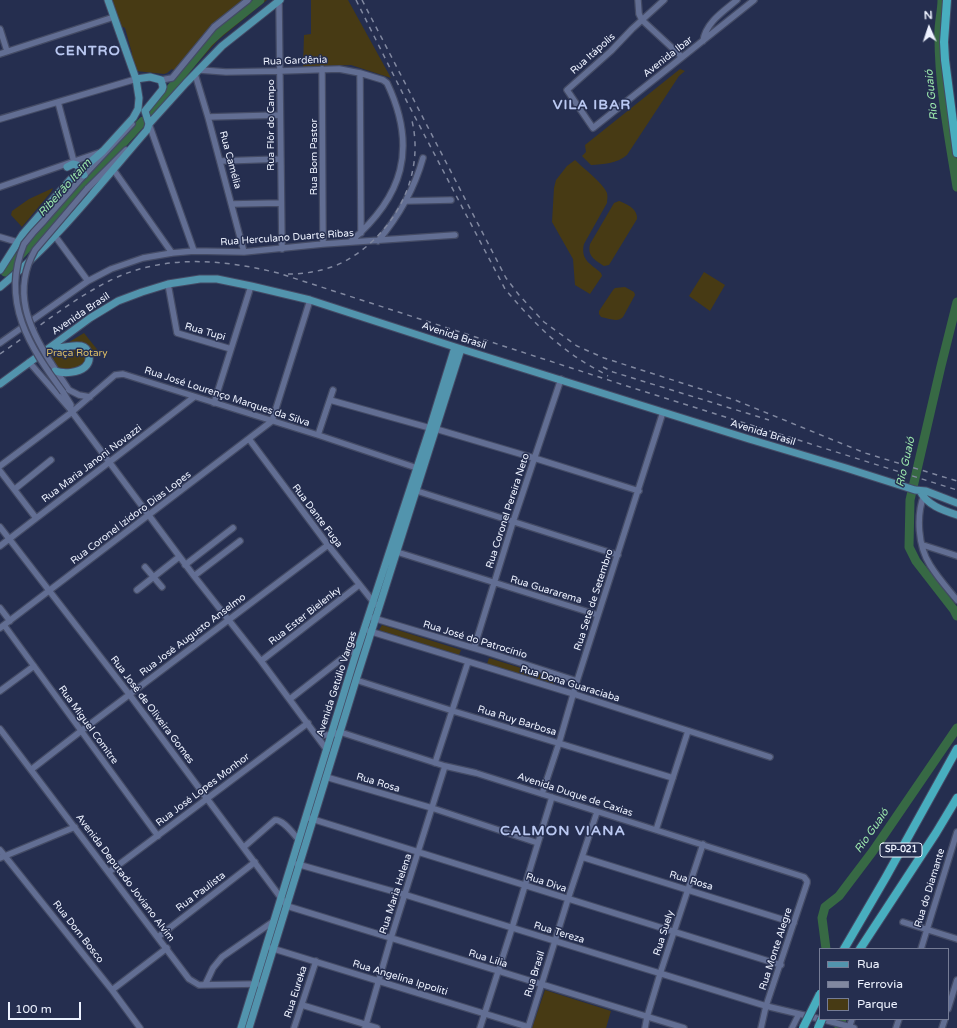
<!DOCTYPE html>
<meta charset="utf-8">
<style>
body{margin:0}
#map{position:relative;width:957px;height:1028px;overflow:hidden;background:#252e4f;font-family:"Varela Round",sans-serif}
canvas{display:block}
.legend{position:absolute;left:819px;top:948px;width:130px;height:72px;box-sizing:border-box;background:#252e4f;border:1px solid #757c95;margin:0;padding:5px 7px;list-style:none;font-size:12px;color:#edf2ff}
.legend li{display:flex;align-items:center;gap:8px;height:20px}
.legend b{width:20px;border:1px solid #757c95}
.north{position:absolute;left:909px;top:8px;width:40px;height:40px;-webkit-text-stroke:3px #252e4f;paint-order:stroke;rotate:357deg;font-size:11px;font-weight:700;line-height:16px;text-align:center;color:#edf2ff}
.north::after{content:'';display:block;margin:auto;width:14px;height:18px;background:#edf2ff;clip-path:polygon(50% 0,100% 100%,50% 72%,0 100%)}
.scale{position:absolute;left:8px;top:1002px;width:73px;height:18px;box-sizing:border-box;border:2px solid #edf2ff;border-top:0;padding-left:5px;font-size:12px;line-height:14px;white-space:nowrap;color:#edf2ff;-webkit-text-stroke:3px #252e4f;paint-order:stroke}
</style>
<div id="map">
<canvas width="957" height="1028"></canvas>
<ul class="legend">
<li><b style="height:5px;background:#5294ad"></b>Rua</li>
<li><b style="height:5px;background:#8188a0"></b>Ferrovia</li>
<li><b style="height:11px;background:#473a14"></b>Parque</li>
</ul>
<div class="north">N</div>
<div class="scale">100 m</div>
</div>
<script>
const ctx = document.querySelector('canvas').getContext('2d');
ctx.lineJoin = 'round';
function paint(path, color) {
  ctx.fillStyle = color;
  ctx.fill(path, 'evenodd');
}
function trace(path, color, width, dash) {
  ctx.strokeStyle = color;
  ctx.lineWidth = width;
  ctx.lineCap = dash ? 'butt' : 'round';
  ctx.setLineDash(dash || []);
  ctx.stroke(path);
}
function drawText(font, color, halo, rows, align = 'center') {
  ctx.font = font + ' "Varela Round",sans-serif';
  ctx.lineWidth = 3;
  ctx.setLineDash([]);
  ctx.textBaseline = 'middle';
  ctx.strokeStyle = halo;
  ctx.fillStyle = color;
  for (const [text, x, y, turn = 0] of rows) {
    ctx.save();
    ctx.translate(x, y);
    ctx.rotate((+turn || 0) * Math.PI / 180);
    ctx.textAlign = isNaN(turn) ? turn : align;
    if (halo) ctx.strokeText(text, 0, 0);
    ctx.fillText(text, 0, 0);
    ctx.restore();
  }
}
const green = new Path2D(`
 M 113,0 L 252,0 L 217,26 L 177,72 L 172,69 L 167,73 L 164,74 L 136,71 L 130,60 L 132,53 L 125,28 L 119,25 L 115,15 Z
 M 265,0 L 267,0 L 218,40 L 182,80 L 181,78 L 221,34 Z
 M 311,0 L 348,0 L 391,78 L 351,65 L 303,67 L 304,35 L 311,34 Z
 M 680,69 L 685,71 L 679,76 L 627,155 C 616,164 604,164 591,165 L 582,156 L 586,152 L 585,145 Z
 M 575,160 C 583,168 603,183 607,193 C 608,197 607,200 607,203 L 584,244 C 580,260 591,264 601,273 L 602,276 L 590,294 L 575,285 L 573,259 L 552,222 L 554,188 L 556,180 L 567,166 Z
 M 53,188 L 51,192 L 22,227 L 11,215 L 12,211 L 29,199 Z
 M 619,201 C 627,204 638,209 637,219 L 609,265 L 604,266 C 595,260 587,256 590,244 L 614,203 Z
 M 704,272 L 725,285 L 710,311 L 689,296 Z
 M 625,287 L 634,292 L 635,295 L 623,317 C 618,323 608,318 601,317 L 599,314 L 599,311 L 613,290 L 615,288 Z
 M 84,333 L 100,353 L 86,364 L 61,376 L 49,369 L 43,358 Z
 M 382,625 L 461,650 L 459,655 L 379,630 Z
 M 489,658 L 556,679 L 554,684 L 487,664 Z
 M 545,990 L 611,1011 L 606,1028 L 532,1028 Z`);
const river = new Path2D(`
 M 942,0 C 942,12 938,25 939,37 C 939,87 949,137 957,187
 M 152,111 L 209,42 L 221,31 L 260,0
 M 5,272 L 143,121
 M 957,302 L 941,366 L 910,500 L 909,547 L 916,561 L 954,610 L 957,616
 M 826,949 L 822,918 L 825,907 L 839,896 L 873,851 L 957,728
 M 839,1028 L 842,1019`);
const minor = new Path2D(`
 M 638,0 L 639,14 L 642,20 L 682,57
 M 664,0 L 632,29 L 611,51 L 567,90 L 593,128 L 754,0
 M 279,1 L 282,249
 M 0,29 L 7,51
 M 703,41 C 706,22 724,11 737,0
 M 0,54 L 114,17
 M 322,69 L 323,244
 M 200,70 L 226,72 L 280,71 L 339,69 L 360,73 L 383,80 L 387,83 C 418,148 403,197 350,242
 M 360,73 L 361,233
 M 195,74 L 208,117 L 244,252
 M 161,80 L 172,78 L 214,27 L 248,0
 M 58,102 L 74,162
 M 208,117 L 280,115
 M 0,119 L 136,79
 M 148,125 L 149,124 L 194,251
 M 221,161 L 281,159
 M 113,169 L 172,253
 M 78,182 L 132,124
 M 0,187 L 101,152
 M 87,189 L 126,150
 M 406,201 L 451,200
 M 232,204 L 280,203
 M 55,236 L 88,281
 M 0,237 L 17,242
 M 378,241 C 399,216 414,190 423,158
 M 168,284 L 177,333 L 231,349
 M 0,343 L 88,281 L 111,269 L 143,258 L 172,253 L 194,251 L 244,252 L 323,244 L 455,235
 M 29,362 L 70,409
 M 51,363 L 69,390 L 79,395 L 90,397
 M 63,392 L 71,405 L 70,409 L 72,412 L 194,576 L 261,661 L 327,750
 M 330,400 L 430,428
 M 214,403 L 251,286
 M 436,429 L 534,458 L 639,491
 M 318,435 L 333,390
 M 249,439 L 328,545 L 375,604
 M 0,466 L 72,412 L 115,375 L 123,374 L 318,435 L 417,468
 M 0,471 L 36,518
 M 15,489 L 51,460
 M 417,491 L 618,555
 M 924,495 C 916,516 918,546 930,565 C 938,578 948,589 957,600
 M 0,527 L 129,694 L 287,906 L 684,1028
 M 923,545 L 957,556
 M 0,546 L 194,397
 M 397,552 L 598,615
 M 185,565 L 233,528
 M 145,567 L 162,587
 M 194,576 L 240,541
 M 137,590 L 179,557
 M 0,608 L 10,621
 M 373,618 L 487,652 L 577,681
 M 4,625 L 158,836
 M 0,628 L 272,421 L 310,300
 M 369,631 L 574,694 L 770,757
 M 474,648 L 513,522 L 561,379
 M 261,661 L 359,585
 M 356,680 L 453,711 L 673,778
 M 0,691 L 34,666
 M 290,699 L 358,646
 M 0,729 L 189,979 L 199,985 L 257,984
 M 317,735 L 331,735 L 340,732 L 445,766 L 476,773 L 804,877 L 807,881 L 807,883 L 766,1006 L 761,1028
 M 435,763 L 468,662
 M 32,769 L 81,731 L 328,545
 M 326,777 L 432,808 L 538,843
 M 542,794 L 559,743 L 577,681 L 663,412
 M 309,818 L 781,965
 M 656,830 L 688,731
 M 244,847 L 275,820 C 284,820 293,834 299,840
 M 0,850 L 112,990 L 140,1028
 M 582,857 L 794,923
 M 0,858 L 75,827
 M 297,864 L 406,895 L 766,1006 L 820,1019
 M 109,872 L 308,723
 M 903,922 L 957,939
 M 158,937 L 255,862
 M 271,948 L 528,1027
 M 921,949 L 957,832
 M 205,985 L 213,968 L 222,957 L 274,921
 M 112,990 L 167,948
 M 302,1005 L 377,1028
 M 948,1009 L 957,980
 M 821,1019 L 854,1028
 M 294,1028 L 316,961
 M 365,1028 L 391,938 L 445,766
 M 480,1028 L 512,928 L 552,797
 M 528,1028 L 568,899 L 597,812
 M 645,1028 L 647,1017 L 660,974 L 703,844
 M 792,1028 L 799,1014
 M 849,1028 L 852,1019
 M 896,1028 L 899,1019
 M 942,1028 L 945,1019`);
const major = new Path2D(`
 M 136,79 L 150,77 L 161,80 L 163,87 L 162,90 L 145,111 L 149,124
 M 67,167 L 73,164 L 77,165 L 84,175
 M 0,270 L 23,234 L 70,180 L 103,151 L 133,118 L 138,109 L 139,98 L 136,79 L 108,0
 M 0,287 C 56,242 100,184 147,130 L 149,124 L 186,83 L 222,46 L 280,0
 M 47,350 C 56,349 72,344 81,346 C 90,348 92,361 85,367 C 78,373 64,374 55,371
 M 0,384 L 90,318 L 118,301 L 142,292 L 168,284 L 200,279 L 217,279 L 251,286 L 310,300 L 455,347 L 749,439 L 846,468 L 915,490 L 926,491 L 957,503
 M 920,491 C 927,505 942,510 957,515
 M 241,1028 L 354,660 L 430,428 L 455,347
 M 249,1028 L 356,680 L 461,349`);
const highway = new Path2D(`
 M 947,0 L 944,42 L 945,60 L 957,153
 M 844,949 L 886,877 L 957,749
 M 860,949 L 936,833 L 957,798`);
const rail = new Path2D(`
 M 356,0 L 404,96 L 505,289 C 527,315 550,340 579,359 C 588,365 598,370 608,376
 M 362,0 L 506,278 L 519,295 L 544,322 L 577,346 L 604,358 L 735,400 L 865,453 L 957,481
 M 288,274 C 310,274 334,269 352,257 C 398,228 426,171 411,117
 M 0,354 C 35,330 71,300 109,281 C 163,254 221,259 278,273 L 633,388 L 957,490
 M 603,367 L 613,372 L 769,420`);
const minorBridge = new Path2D(`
 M 51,363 C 28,327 12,291 35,250 L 87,189
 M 63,392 C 30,347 0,302 24,244 C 30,236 37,228 44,221 C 55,208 67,195 78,182`);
const highwayBridge = new Path2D(`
 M 803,1028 L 820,994
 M 818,1028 L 822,1019`);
const shields = [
 [901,850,42]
];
const shieldNames = [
 ["SP-021",901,850]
];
const streetNames = [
 ["Rua Itápolis",593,54,-42],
 ["Avenida Ibar",668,57,-38],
 ["Rua Gardênia",295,61,-2],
 ["Rua Flôr do Campo",271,125,-90],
 ["Rua Bom Pastor",314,157,-90],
 ["Rua Camélia",230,160,75],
 ["Rua Herculano Duarte Ribas",287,238,-4],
 ["Avenida Brasil",81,314,-34],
 ["Rua Tupi",205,332,16],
 ["Avenida Brasil",454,336,18],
 ["Rua José Lourenço Marques da Silva",227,397,18],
 ["Avenida Brasil",763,433,17],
 ["Rua Maria Janoni Novazzi",92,464,-37],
 ["Rua Coronel Pereira Neto",508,511,-72],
 ["Rua Dante Fuga",317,516,53],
 ["Rua Coronel Izidoro Dias Lopes",131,518,-37],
 ["Rua Guararema",546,590,17],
 ["Rua Sete de Setembro",594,600,-72],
 ["Rua Ester Bielenky",305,616,-38],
 ["Rua José Augusto Anselmo",193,635,-37],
 ["Rua José do Patrocínio",475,640,17],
 ["Avenida Getúlio Vargas",337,684,-72],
 ["Rua Dona Guaraciaba",570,684,17],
 ["Rua José de Oliveira Gomes",152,710,53],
 ["Rua Ruy Barbosa",517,721,17],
 ["Rua Miguel Comitre",88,725,54],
 ["Rua Rosa",378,783,17],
 ["Rua José Lopes Monhor",203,790,-37],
 ["Avenida Duque de Caxias",575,795,18],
 ["Avenida Deputado Joviano Alvim",125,878,53],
 ["Rua Rosa",691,881,17],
 ["Rua Diva",546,883,18],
 ["Rua do Diamante",930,888,-73],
 ["Rua Paulista",201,892,-37],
 ["Rua Maria Helena",396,894,-72],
 ["Rua Dom Bosco",78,932,52],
 ["Rua Tereza",559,933,17],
 ["Rua Suely",664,933,-72],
 ["Rua Monte Alegre",776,949,-72],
 ["Rua Lilia",488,959,17],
 ["Rua Brasil",535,974,-73],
 ["Rua Angelina Ippoliti",400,978,17],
 ["Rua Eureka",296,992,-72]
];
const parkNames = [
 ["Praça Rotary",77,353]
];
const waterNames = [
 ["Rio Guaió",932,95,-96],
 ["Ribeirão Itaim",65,188,-48],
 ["Rio Guaió",906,462,-77],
 ["Rio Guaió",872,831,-55]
];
const districtNames = [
 ["CENTRO",88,51],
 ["VILA IBAR",592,105],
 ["CALMON VIANA",563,831]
];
paint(green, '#473a14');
trace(river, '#376944', 9);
trace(minor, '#444b65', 8);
trace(major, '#444b65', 9);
trace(highway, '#444b65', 10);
trace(minor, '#626e93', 5.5);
trace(major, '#5294ad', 7);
trace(highway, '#48aebf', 8);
trace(rail, '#8188a0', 1.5, [5, 5]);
trace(minorBridge, '#444b65', 8, []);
trace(highwayBridge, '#444b65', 10, []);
trace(minorBridge, '#626e93', 5.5);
trace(highwayBridge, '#48aebf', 8);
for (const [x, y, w] of shields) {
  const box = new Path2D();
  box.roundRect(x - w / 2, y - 7, w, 14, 3);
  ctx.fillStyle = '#252e4f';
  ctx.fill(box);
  trace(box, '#edf2ff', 1);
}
drawText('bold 9px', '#edf2ff', null, shieldNames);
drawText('10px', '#edf2ff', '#252e4f', streetNames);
drawText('10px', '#dbbd66', '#252e4f', parkNames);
drawText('italic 11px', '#9ce8ad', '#252e4f', waterNames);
ctx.letterSpacing = '1px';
drawText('bold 14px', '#bac8f1', '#252e4f', districtNames);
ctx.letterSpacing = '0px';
</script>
